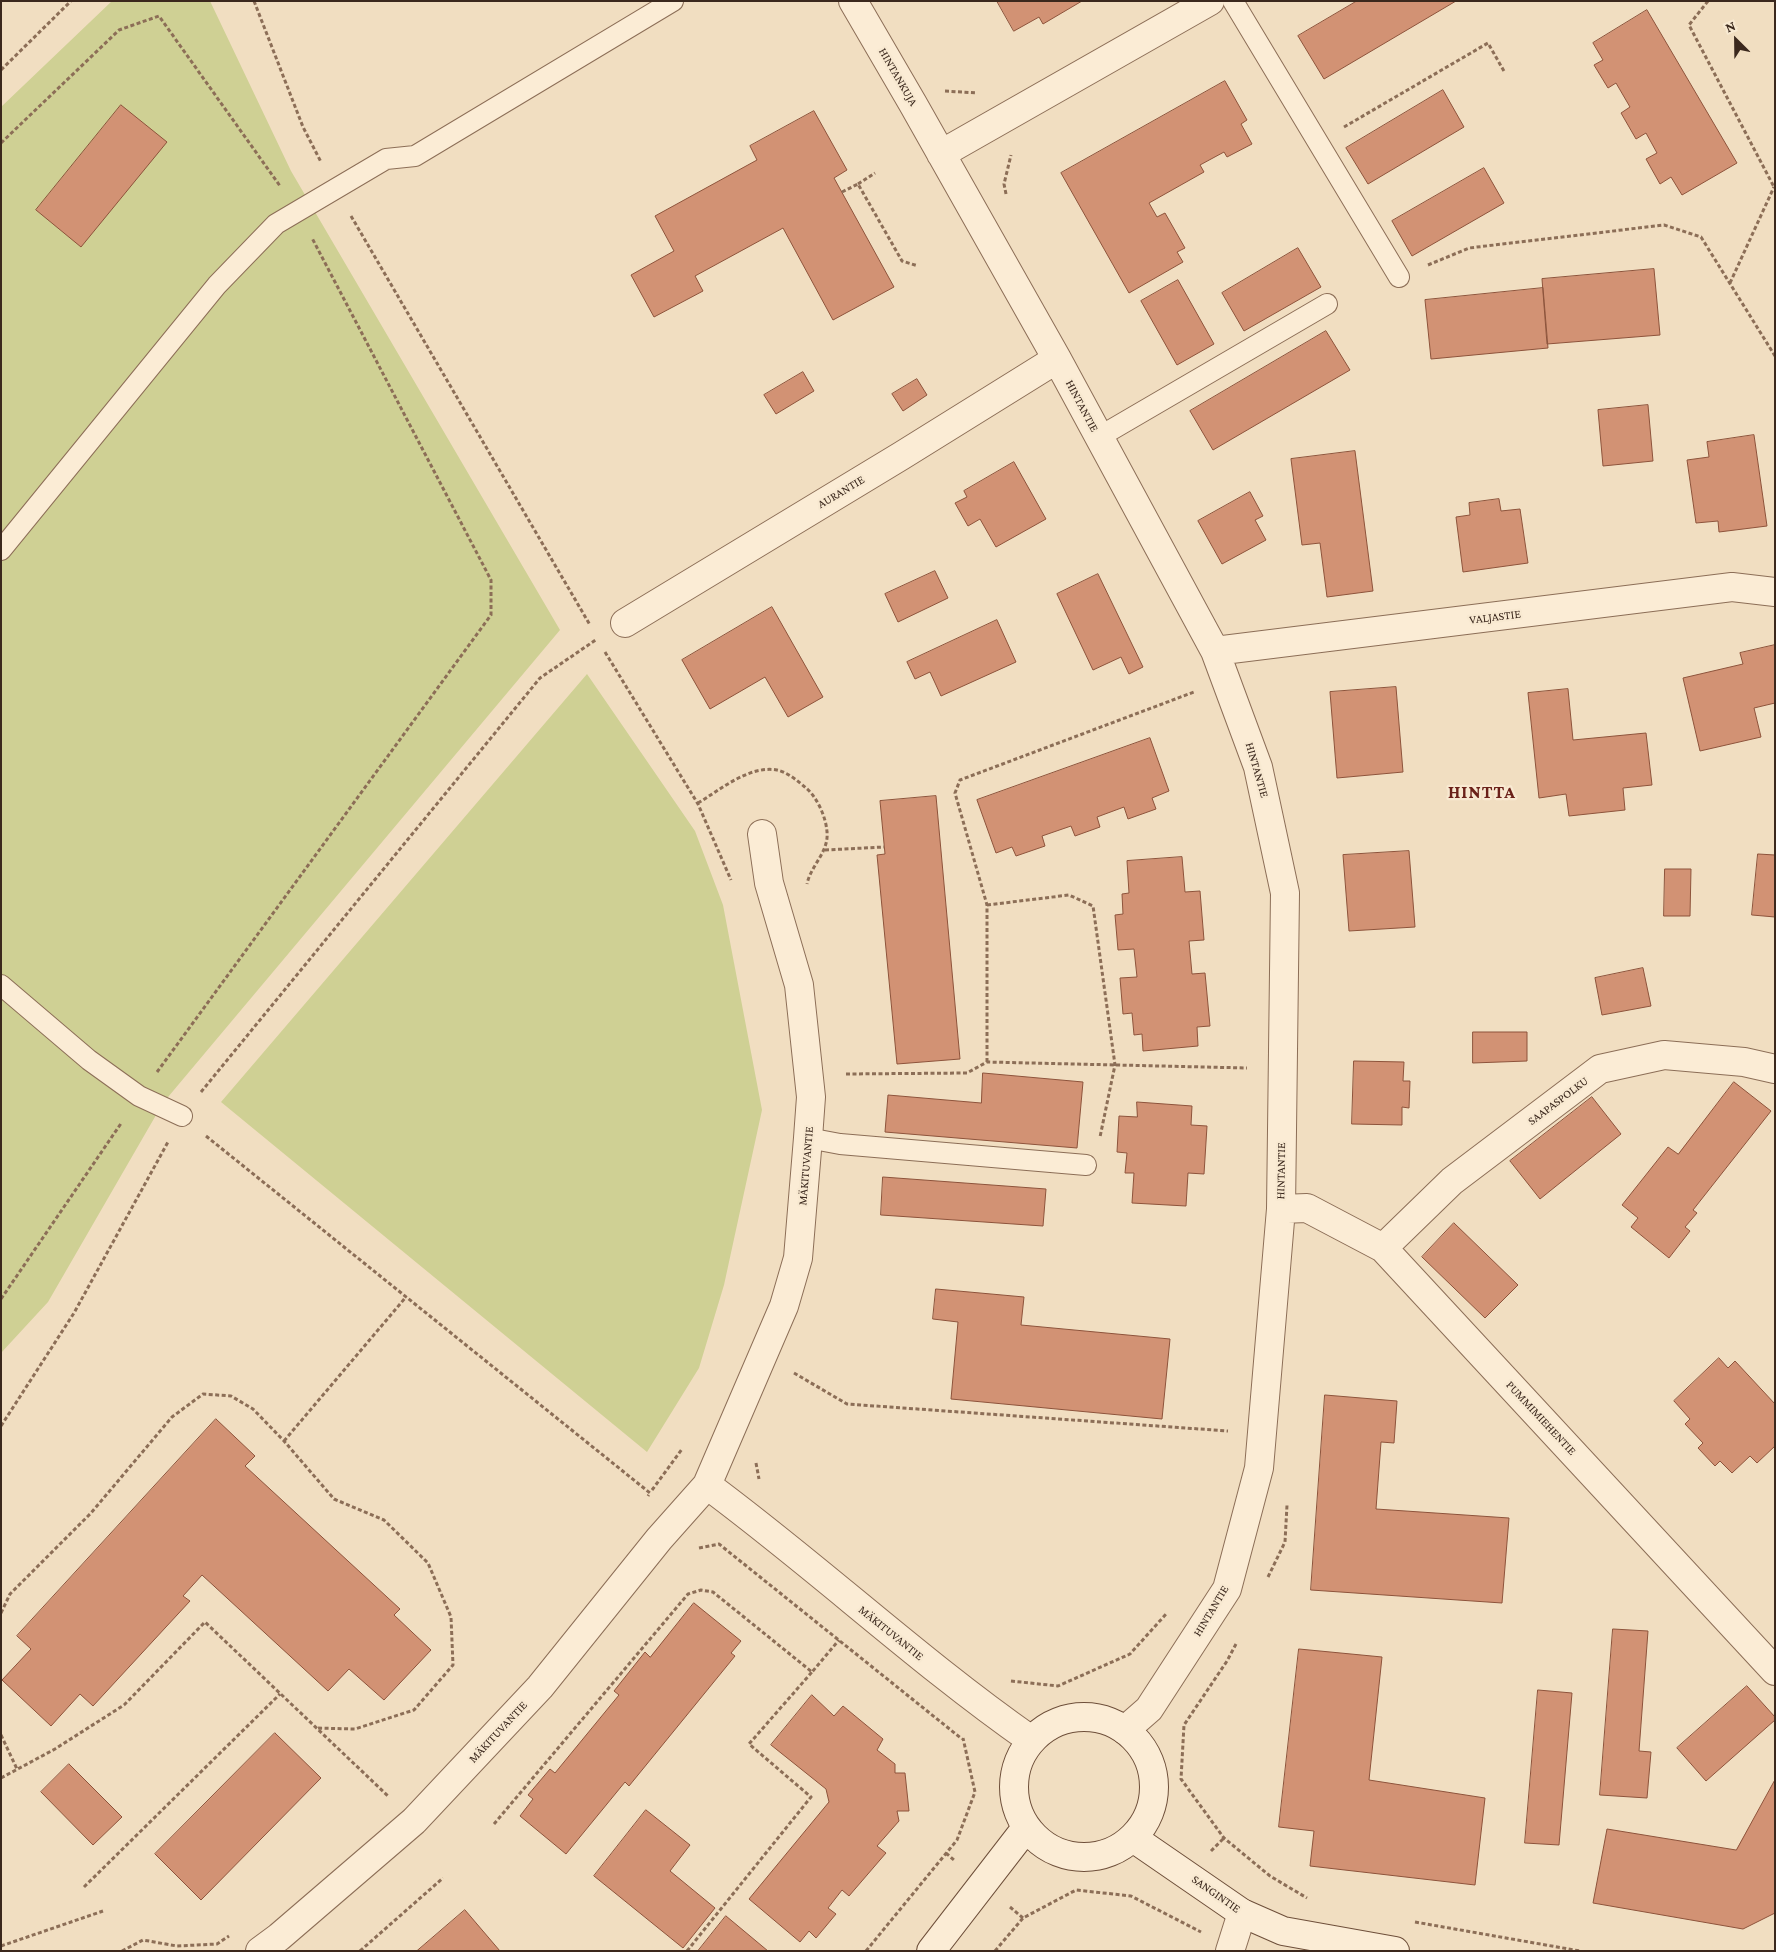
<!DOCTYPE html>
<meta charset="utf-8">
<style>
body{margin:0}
#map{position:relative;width:1776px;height:1952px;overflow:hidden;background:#f1dec1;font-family:"Crimson Pro",serif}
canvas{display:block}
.frame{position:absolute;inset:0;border:2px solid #3b281d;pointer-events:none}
.north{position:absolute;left:1711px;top:15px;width:50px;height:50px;-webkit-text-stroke:4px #f8e9d1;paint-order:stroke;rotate:337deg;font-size:14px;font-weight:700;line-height:20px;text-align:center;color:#3b281d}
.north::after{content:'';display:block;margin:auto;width:18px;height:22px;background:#3b281d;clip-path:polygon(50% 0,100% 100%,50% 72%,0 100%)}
</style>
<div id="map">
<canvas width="1776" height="1952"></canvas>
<div class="frame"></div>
<div class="north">N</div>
</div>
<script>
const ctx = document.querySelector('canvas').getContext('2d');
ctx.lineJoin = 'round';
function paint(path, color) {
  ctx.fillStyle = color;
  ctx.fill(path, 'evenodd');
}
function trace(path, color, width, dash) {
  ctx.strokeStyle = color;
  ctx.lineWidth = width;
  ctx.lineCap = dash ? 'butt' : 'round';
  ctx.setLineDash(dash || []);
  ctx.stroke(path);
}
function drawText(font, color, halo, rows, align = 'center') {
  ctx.font = font + ' "Crimson Pro",serif';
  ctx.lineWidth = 4.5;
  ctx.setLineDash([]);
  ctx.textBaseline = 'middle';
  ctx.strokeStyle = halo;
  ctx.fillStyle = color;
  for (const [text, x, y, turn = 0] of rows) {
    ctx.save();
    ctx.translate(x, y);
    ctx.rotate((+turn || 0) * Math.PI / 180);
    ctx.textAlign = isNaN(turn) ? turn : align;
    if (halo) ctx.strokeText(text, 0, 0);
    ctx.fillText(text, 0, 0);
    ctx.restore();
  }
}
const green = new Path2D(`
 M 112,1 L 210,1 L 291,171 L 560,630 L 163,1103 L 48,1302 L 1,1353 L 1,107 Z
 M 587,674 L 695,831 L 723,905 L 762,1110 L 724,1285 L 699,1368 L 647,1452 L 221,1102 Z`);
const building = new Path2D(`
 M 997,1 L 1082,1 L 1043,24 L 1039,17 L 1014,31 Z
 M 1357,1 L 1456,1 L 1324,79 L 1298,36 Z
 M 1647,10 L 1737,163 L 1682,195 L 1671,177 L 1660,184 L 1646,159 L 1657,153 L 1646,133 L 1636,139 L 1621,113 L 1630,107 L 1616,83 L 1608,88 L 1594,65 L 1603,60 L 1593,43 Z
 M 1225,81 L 1247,120 L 1241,124 L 1252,144 L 1227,157 L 1224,152 L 1200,165 L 1204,172 L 1149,203 L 1157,217 L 1165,213 L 1185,248 L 1177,252 L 1183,262 L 1129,293 L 1061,173 Z
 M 1443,90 L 1464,127 L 1368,184 L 1346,148 Z
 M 121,105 L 167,142 L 81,247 L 36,210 Z
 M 814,111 L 847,170 L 834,178 L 894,287 L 833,320 L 783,228 L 695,276 L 703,291 L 654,317 L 631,275 L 674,251 L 655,216 L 757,160 L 750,146 Z
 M 1484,168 L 1504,203 L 1412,256 L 1392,221 Z
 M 1298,248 L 1321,287 L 1244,331 L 1222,293 Z
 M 1654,269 L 1660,335 L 1547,344 L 1542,279 Z
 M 1178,280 L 1214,344 L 1177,365 L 1141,301 Z
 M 1543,288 L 1548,348 L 1431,359 L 1425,300 Z
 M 1326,331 L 1350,370 L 1213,450 L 1190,411 Z
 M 803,372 L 814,391 L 776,414 L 764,395 Z
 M 917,379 L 927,395 L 903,411 L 892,394 Z
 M 1648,405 L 1653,461 L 1603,466 L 1598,410 Z
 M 1754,435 L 1767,526 L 1719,532 L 1718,521 L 1696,523 L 1687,460 L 1709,457 L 1707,442 Z
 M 1355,451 L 1373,591 L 1327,597 L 1320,543 L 1302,545 L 1291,459 Z
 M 1014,462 L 1046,519 L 996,547 L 980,519 L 968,526 L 955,503 L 967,497 L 964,491 Z
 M 1250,492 L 1263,516 L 1255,520 L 1266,540 L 1222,564 L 1198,521 Z
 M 1499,499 L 1501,511 L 1520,509 L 1528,563 L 1463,572 L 1456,517 L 1470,515 L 1469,503 Z
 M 935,571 L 948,598 L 898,622 L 885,594 Z
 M 1098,574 L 1143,667 L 1129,674 L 1121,657 L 1093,670 L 1057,594 Z
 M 772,607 L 823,697 L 788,717 L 765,677 L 710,709 L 682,660 Z
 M 997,620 L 1016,662 L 941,696 L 930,672 L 915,679 L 907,662 Z
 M 1775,645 L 1775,703 L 1754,708 L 1761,737 L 1700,751 L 1683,678 L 1743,664 L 1740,653 Z
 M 1396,687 L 1403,772 L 1337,778 L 1330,692 Z
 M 1568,689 L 1573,740 L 1646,733 L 1652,785 L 1623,788 L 1625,810 L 1569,816 L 1566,794 L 1539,798 L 1528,693 Z
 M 1150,738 L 1169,791 L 1152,798 L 1156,809 L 1128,819 L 1124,807 L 1097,817 L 1100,827 L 1075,836 L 1071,826 L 1042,836 L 1045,846 L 1016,856 L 1012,847 L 996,853 L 977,800 Z
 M 936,796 L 960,1059 L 897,1064 L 877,855 L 885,854 L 880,801 Z
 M 1409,851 L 1415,927 L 1349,931 L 1343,855 Z
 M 1758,854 L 1775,855 L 1775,917 L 1752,915 Z
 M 1182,857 L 1185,892 L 1200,891 L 1204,940 L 1189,941 L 1192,974 L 1205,973 L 1210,1026 L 1197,1027 L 1198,1046 L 1143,1051 L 1142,1034 L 1134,1035 L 1132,1013 L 1123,1014 L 1120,978 L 1137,977 L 1134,949 L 1118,950 L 1115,915 L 1123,914 L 1122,894 L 1129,893 L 1127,861 Z
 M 1665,869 L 1691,869 L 1690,916 L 1664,916 Z
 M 1643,968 L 1651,1006 L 1602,1015 L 1595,978 Z
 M 1473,1032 L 1527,1032 L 1527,1061 L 1473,1063 Z
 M 1354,1061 L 1404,1062 L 1403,1081 L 1410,1081 L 1409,1108 L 1402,1107 L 1402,1125 L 1352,1124 Z
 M 983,1073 L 1083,1082 L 1077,1148 L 885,1132 L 888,1095 L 981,1103 Z
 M 1734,1082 L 1771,1111 L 1693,1210 L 1697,1213 L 1685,1227 L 1690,1231 L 1669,1258 L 1631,1227 L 1638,1218 L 1622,1205 L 1668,1147 L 1678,1154 Z
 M 1592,1097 L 1621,1134 L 1540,1199 L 1510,1161 Z
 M 1137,1102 L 1192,1106 L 1191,1125 L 1207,1126 L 1204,1174 L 1188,1173 L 1186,1206 L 1132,1203 L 1134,1173 L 1125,1173 L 1127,1153 L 1117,1152 L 1119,1116 L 1137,1117 Z
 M 883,1177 L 1046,1189 L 1043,1226 L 881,1215 Z
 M 1454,1223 L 1518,1285 L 1485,1318 L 1422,1257 Z
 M 936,1289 L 1024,1297 L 1021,1325 L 1170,1339 L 1162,1419 L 951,1399 L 958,1322 L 933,1319 Z
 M 1719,1358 L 1728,1368 L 1735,1361 L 1775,1404 L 1775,1446 L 1757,1463 L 1750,1456 L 1732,1473 L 1720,1461 L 1715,1466 L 1698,1448 L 1703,1443 L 1685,1424 L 1690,1419 L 1674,1401 Z
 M 1325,1395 L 1397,1401 L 1394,1443 L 1381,1442 L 1376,1509 L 1509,1518 L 1502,1603 L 1311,1590 Z
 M 216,1419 L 255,1456 L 245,1466 L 400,1609 L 394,1615 L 431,1650 L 384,1700 L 349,1669 L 328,1691 L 202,1575 L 183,1596 L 190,1601 L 93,1706 L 80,1694 L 51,1726 L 2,1680 L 31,1649 L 17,1636 Z
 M 694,1603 L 741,1641 L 731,1653 L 735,1656 L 629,1786 L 625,1782 L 566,1854 L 520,1816 L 533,1799 L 528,1795 L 550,1769 L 555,1773 L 619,1695 L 614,1691 L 645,1652 L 650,1657 Z
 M 1613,1629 L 1648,1631 L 1639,1751 L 1651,1752 L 1647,1798 L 1600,1795 Z
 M 1299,1649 L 1382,1657 L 1369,1780 L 1485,1798 L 1475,1885 L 1310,1866 L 1314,1831 L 1279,1827 Z
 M 1747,1686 L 1775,1717 L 1775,1720 L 1706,1781 L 1677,1748 Z
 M 1538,1690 L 1572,1693 L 1559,1845 L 1525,1843 Z
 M 812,1695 L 834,1716 L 843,1706 L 883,1739 L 877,1750 L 895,1764 L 895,1773 L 905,1773 L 909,1811 L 897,1811 L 899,1821 L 877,1846 L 886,1853 L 849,1896 L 842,1890 L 828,1908 L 836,1914 L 816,1938 L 809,1931 L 800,1942 L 749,1899 L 829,1802 L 826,1789 L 771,1745 Z
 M 275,1733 L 321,1778 L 201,1900 L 155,1854 Z
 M 69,1764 L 122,1817 L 93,1845 L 41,1792 Z
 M 1775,1780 L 1775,1913 L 1743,1929 L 1593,1903 L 1607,1829 L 1736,1850 Z
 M 646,1810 L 690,1845 L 670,1871 L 715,1908 L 683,1948 L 594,1876 Z
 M 465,1910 L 500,1951 L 417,1951 Z
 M 726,1916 L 768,1951 L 698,1951 Z`);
const path = new Path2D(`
 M 254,1 L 303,127 L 321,162
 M 1708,1 L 1689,25 L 1774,187
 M 1,70 L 71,1
 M 945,91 L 977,93
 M 1344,127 L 1488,43 L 1505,73
 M 1,143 L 119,30 L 159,16 L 280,186
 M 858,184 L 875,173
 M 842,192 L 858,184 L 902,261 L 918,266
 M 1006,194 L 1004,184 L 1011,155
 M 351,216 L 590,625
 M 1428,265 L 1469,248 L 1664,225 L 1701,237 L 1775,356
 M 1730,283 L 1774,187
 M 605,652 L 698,804 L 731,880
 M 698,803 C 720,790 749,765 777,770 C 787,772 798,781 806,788 C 817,797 826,817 827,832 C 829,852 811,865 807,884
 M 825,850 L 884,847
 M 987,905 L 1069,895 L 1093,906 L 1115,1065 L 1100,1137
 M 987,1062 L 987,905 L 955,793 L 960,780 L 1194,692
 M 157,1072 L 491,615 L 491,580 L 312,238
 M 846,1074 L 967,1073 L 987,1062 L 1247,1068
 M 201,1092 L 540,678 L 597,639
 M 206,1136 L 650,1493 L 648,1496
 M 1,1299 L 122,1122
 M 794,1373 L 847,1404 L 1228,1431
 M 1,1426 L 74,1313 L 168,1142
 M 284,1441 L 406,1297
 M 756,1463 L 759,1479
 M 652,1490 L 682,1449
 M 699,1548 L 719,1544 L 962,1739
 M 1268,1577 L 1285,1542 L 1287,1505
 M 1,1613 L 10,1594 L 91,1513 L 172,1417 L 203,1394 L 231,1396 L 253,1409 L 284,1441 L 334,1499 L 384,1520 L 428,1563 L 451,1617 L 453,1665 L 414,1710 L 355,1729 L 316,1728
 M 1236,1644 L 1227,1661 L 1184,1725 L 1181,1779 L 1224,1838 L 1270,1876 L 1307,1898
 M 1011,1681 L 1058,1686 L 1130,1654 L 1167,1613
 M 1,1735 L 17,1769
 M 1,1778 L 55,1749 L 124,1705 L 205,1622 L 388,1796
 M 494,1824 L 688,1594 L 701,1590 L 713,1592 L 812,1672 L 839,1640
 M 1211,1851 L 1224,1838
 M 946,1853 L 955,1861
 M 84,1887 L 280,1694
 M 1010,1907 L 1023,1918
 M 1415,1922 L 1580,1951
 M 1,1946 L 103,1911
 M 122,1951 L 143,1940 L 177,1946 L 217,1944 L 229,1936
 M 360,1951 L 443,1878
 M 687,1951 L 811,1797 L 749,1744 L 812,1672
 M 866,1951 L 957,1840 L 975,1792 L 963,1738
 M 995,1951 L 1023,1918 L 1076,1890 L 1131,1896 L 1201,1932`);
const lane = new Path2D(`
 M 1233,1 L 1399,277
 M 1099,437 L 1327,304
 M 1,550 L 217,285 L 276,224 L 386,159 L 415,156 L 673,1
 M 1,985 L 89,1060 L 139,1096 L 182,1116
 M 808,1138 L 840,1144 L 1086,1165`);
const street = new Path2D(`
 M 853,1 L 913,104 L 1057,359 L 1215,651 L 1258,767 L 1285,893 L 1281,1209 L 1259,1468 L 1227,1589 L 1149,1709 L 1125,1730
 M 941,154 L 1210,1
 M 625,623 L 901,456 L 1057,359
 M 1215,651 L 1732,587 L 1775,592
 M 1281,1209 L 1307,1208 L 1383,1248 L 1775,1671
 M 1383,1248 L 1452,1181 L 1600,1069 L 1664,1055 L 1744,1062 L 1775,1069
 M 707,1485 L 784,1306 L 798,1258 L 808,1138 L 811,1097 L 799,985 L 769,883 L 762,834
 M 260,1951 L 279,1937 L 414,1821 L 540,1687 L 659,1539 L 707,1485 C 818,1567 918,1661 1031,1740
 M 1230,1951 L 1242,1913`);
const secondary = new Path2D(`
 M1014 1787a70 70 0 1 1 140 0a70 70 0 1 1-140 0Z
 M 1133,1838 L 1242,1913 L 1283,1931 L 1395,1951
 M 931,1951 L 1026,1828`);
const streetNames = [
 ["HINTANKUJA",898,77,60],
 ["HINTANTIE",1082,406,62],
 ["AURANTIE",841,492,-31],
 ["VALJASTIE",1495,617,-7],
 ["HINTANTIE",1257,770,74],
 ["SAAPASPOLKU",1558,1101,-37],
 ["MÄKITUVANTIE",806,1166,-85],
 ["HINTANTIE",1281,1171,-89],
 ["PUMMIMIEHENTIE",1541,1418,47],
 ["HINTANTIE",1211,1611,-59],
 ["MÄKITUVANTIE",891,1633,39],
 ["MÄKITUVANTIE",498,1732,-47],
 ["SANGINTIE",1216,1894,35]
];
const districtNames = [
 ["HINTTA",1482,792]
];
paint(green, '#cfd094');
paint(building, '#d29274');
trace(building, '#8d533b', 1);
trace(lane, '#8c6e57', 22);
trace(street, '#8c6e57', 30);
trace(secondary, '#6e4f3a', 30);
trace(path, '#8c6e57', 3, [4, 2.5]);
trace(lane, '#fbecd5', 20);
trace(street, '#fbecd5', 28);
trace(secondary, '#fbecd5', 28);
drawText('12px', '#3b281d', '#f8e9d1', streetNames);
ctx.letterSpacing = '1px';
drawText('bold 18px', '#6b2119', '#f8e9d1', districtNames);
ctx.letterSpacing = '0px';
</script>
